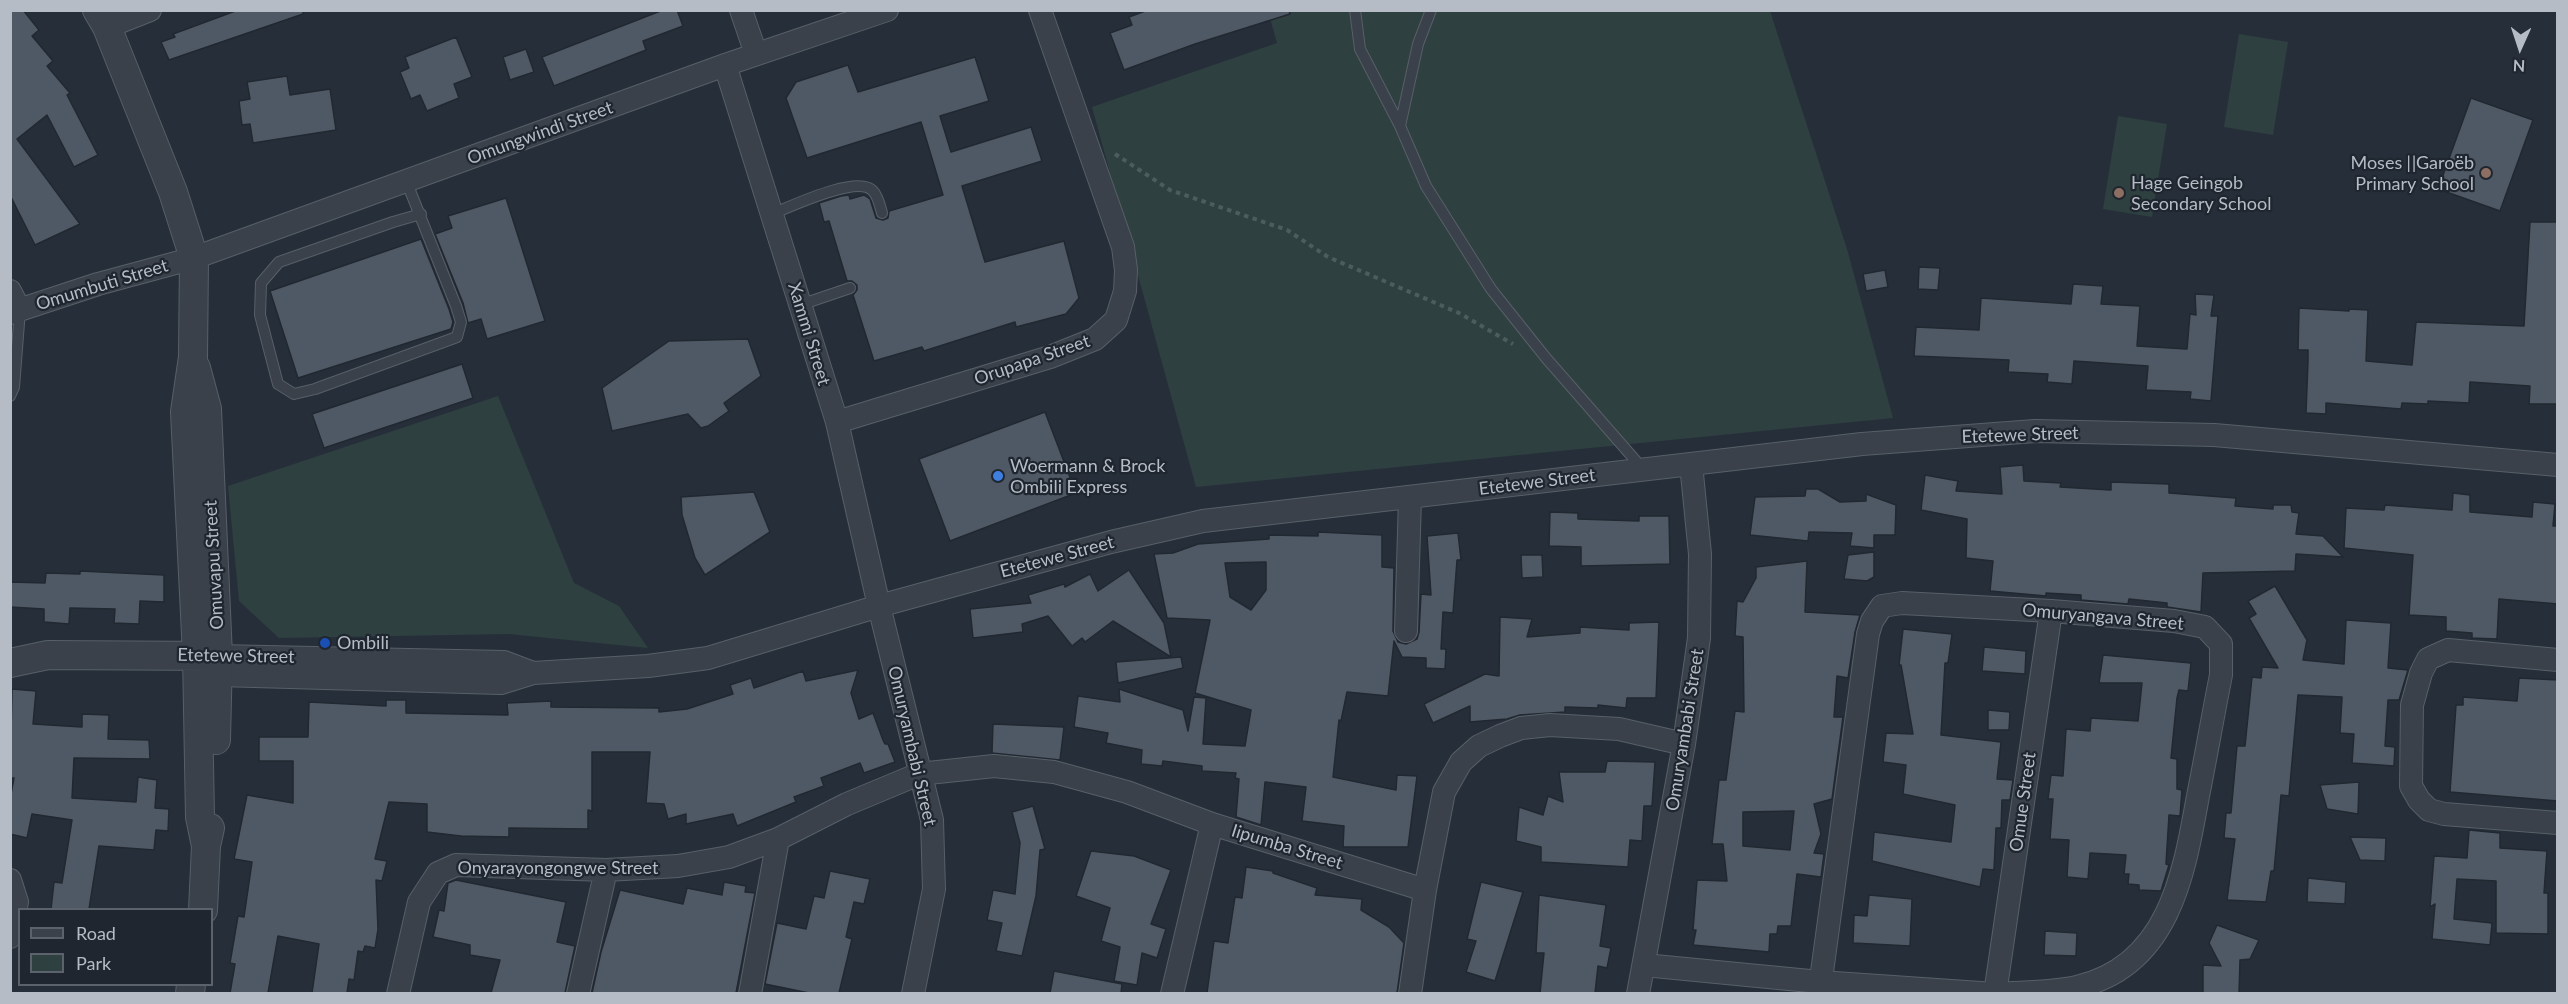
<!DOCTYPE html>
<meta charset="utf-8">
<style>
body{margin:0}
#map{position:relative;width:2568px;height:1004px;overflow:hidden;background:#262f39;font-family:Lato,sans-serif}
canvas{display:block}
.frame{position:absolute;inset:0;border:12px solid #b5bcc5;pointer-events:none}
.legend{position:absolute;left:18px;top:908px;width:195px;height:78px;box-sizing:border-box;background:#1f262f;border:2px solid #5b626b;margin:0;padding:8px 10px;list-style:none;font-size:18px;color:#b5bcc5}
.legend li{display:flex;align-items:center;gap:12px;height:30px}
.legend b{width:30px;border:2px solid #5b626b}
.north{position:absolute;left:2490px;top:18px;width:60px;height:60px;-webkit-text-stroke:4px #1f262f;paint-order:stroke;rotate:183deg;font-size:16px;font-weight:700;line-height:24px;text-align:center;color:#b5bcc5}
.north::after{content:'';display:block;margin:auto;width:21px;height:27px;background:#b5bcc5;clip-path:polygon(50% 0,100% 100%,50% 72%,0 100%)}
</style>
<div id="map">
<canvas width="2568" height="1004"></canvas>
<div class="frame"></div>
<ul class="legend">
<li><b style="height:8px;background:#3a414a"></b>Road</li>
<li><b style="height:16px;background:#2e4040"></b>Park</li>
</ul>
<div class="north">N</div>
</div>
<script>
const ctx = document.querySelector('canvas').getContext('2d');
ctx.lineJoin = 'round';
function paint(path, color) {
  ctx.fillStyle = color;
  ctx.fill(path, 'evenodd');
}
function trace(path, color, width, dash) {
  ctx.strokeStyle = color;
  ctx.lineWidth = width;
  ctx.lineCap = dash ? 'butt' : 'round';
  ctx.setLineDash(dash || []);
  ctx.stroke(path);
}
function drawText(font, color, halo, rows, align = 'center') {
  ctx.font = font + ' Lato,sans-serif';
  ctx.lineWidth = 4.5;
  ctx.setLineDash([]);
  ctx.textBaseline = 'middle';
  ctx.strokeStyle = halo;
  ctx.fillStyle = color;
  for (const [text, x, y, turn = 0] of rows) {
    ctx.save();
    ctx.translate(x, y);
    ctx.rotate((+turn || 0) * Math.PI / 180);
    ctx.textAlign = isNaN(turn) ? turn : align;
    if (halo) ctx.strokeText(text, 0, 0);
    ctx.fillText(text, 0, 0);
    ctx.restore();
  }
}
const green = new Path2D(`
 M 1268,11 L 1770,11 L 1847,249 L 1893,418 L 1196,487 L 1092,107 L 1277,43 Z
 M 2239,34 L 2288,42 L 2273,135 L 2224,127 Z
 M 2118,116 L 2167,124 L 2152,217 L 2103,209 Z
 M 498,396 L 574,583 L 619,606 L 648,648 L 509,634 L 279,638 L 239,601 L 228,486 Z`);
const building = new Path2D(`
 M 10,10 L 23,10 L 39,30 L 32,36 L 53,61 L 47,66 L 70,93 L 67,95 L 98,155 L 74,167 L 47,115 L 17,139 L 80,224 L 35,245 L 10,195 Z
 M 238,10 L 303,10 L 303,14 L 169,60 L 161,42 L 175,37 L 173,34 Z
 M 663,10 L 677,10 L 683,26 L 643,41 L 646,50 L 554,86 L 542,57 Z
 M 1148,10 L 1289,10 L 1290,14 L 1195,44 L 1124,70 L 1110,33 L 1132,25 L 1129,17 Z
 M 456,37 L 472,77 L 454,84 L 459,98 L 427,111 L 420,95 L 411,99 L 400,72 L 409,68 L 405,57 Z
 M 526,49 L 534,72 L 510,80 L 503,57 Z
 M 975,57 L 989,101 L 940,116 L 951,152 L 1031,127 L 1042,161 L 962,186 L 985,262 L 1064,241 L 1079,298 L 1066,314 L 1016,327 L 1015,322 L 924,351 L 922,347 L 874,361 L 853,295 L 857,290 L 857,285 L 852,281 L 847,281 L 829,221 L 824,222 L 819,203 L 841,196 L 849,195 L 850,199 L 864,195 L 870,199 L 876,218 L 883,220 L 888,218 L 889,211 L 943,195 L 921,122 L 807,158 L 786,98 L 796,82 L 848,65 L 858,92 Z
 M 287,76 L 290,95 L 330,89 L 336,130 L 253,143 L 250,124 L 242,125 L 239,101 L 250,99 L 247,82 Z
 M 2471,98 L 2533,120 L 2500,211 L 2438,189 Z
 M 506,198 L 545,321 L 487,339 L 481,319 L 468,323 L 463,303 L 435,234 L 452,228 L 448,216 Z
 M 2530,222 L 2558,222 L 2558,404 L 2529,404 L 2530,386 L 2470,382 L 2469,403 L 2428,401 L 2428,404 L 2402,403 L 2401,409 L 2326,403 L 2326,414 L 2306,413 L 2308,361 L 2308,350 L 2298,350 L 2299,308 L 2349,311 L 2349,309 L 2368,310 L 2366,361 L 2412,365 L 2416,322 L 2524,326 Z
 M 421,239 L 449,309 L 453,322 L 451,329 L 298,378 L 270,291 Z
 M 1919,267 L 1940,268 L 1938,290 L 1918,289 Z
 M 1885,270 L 1888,287 L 1866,291 L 1863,274 Z
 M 2073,284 L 2103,286 L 2101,304 L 2140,306 L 2137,346 L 2187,349 L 2190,314 L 2196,315 L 2195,294 L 2214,295 L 2211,316 L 2218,316 L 2211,401 L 2190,399 L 2191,392 L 2146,390 L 2148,366 L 2074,361 L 2072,384 L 2047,382 L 2048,374 L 2008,372 L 2009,360 L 1914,356 L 1916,327 L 1979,330 L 1981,298 L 2071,304 Z
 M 748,339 L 761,376 L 724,403 L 729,411 L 708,426 L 701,428 L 688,414 L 612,431 L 602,388 L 669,341 Z
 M 462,364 L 473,398 L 324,448 L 312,414 Z
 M 1045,412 L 1076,493 L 950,541 L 919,459 Z
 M 2023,465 L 2024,481 L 2061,483 L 2060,487 L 2111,490 L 2111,482 L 2169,484 L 2169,493 L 2236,498 L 2235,506 L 2273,509 L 2273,505 L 2291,505 L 2292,512 L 2299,513 L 2296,534 L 2323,536 L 2343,557 L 2296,554 L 2295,571 L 2203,573 L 2201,612 L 2167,607 L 2167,603 L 2129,599 L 2128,604 L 2081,600 L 2081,595 L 2046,593 L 2046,596 L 1990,591 L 1993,561 L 1966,558 L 1967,519 L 1921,510 L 1925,475 L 1958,481 L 1956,491 L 2002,494 L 2000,467 Z
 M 1806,489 L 1818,489 L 1840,502 L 1866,501 L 1866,494 L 1896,505 L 1895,535 L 1874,535 L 1874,548 L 1850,546 L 1852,533 L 1809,532 L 1808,541 L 1750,535 L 1755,497 L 1805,496 Z
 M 754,492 L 770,532 L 705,575 L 695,558 L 682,515 L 681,497 Z
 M 2453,493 L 2470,495 L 2470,512 L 2532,517 L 2533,502 L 2555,504 L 2553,526 L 2558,526 L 2558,604 L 2499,599 L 2497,639 L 2472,638 L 2472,633 L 2446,631 L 2446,617 L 2409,615 L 2413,555 L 2344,548 L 2346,508 L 2384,510 L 2385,505 L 2452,510 Z
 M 1550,512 L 1578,513 L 1578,519 L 1639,521 L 1639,516 L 1669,516 L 1670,564 L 1581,566 L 1581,547 L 1549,546 Z
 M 1318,532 L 1382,535 L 1382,567 L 1394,568 L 1393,631 L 1398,642 L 1406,644 L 1417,639 L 1419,632 L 1421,594 L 1431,595 L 1427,536 L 1458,533 L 1461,560 L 1457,560 L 1453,613 L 1443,612 L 1441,649 L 1446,649 L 1445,669 L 1426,668 L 1426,658 L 1402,657 L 1394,641 L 1388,696 L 1347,692 L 1341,721 L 1339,720 L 1333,777 L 1396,790 L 1397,775 L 1417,776 L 1408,847 L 1343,847 L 1344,826 L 1302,821 L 1306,787 L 1265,782 L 1261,825 L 1236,817 L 1239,779 L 1235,778 L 1236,773 L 1202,771 L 1202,766 L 1163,761 L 1162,766 L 1141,764 L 1142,750 L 1106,743 L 1108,733 L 1074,727 L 1078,696 L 1120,702 L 1119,689 L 1183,710 L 1188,731 L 1194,697 L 1206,698 L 1203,744 L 1245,746 L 1251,710 L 1195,693 L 1210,620 L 1167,618 L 1154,554 L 1173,553 L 1198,544 L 1269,539 L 1269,535 L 1318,536 ZM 1266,562 L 1266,590 L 1251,610 L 1230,597 L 1225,563 Z
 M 1874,552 L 1874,577 L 1867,581 L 1844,579 L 1848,555 Z
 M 1521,555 L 1542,555 L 1543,577 L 1522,578 Z
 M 1807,561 L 1805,612 L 1860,615 L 1855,632 L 1848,678 L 1837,676 L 1834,717 L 1843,717 L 1832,799 L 1814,804 L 1821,834 L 1814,853 L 1824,854 L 1821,877 L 1797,874 L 1791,926 L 1778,926 L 1777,934 L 1770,934 L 1769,952 L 1693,945 L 1696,930 L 1693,930 L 1697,880 L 1727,881 L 1723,844 L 1712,844 L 1719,780 L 1726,780 L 1735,711 L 1744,712 L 1743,637 L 1735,636 L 1737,601 L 1743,602 L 1756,578 L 1756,567 ZM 1794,811 L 1790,850 L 1743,846 L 1743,812 Z
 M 1129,570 L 1164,623 L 1171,657 L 1113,621 L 1085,642 L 1082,638 L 1072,646 L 1048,616 L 1022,624 L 1023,632 L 973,638 L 970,609 L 1031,603 L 1028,595 L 1064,584 L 1065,587 L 1090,574 L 1098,591 Z
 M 80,571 L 164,575 L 164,602 L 140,601 L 139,624 L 114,623 L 115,609 L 70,608 L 69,624 L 44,622 L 44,609 L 10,607 L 10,582 L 45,583 L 46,573 L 80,574 Z
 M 2275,586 L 2307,640 L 2303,660 L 2344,664 L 2346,620 L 2391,623 L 2388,668 L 2408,670 L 2399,700 L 2388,700 L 2385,746 L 2395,747 L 2394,766 L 2352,763 L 2354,734 L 2340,733 L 2342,697 L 2298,695 L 2289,796 L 2281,795 L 2274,871 L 2271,871 L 2266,902 L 2227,900 L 2235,839 L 2224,838 L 2226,813 L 2231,813 L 2237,746 L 2245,746 L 2252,677 L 2261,678 L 2262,667 L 2278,668 L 2249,618 L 2256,614 L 2248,601 Z
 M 1500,617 L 1532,619 L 1527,637 L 1580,633 L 1580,627 L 1629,630 L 1629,623 L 1659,622 L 1656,698 L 1627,698 L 1626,708 L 1598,705 L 1598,708 L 1565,707 L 1565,712 L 1520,715 L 1507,719 L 1470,722 L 1470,706 L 1433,723 L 1424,704 L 1485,674 L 1499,676 Z
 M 1903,629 L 1952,634 L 1948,663 L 1945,663 L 1941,735 L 2001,742 L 1997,779 L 2013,780 L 2010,800 L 2002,800 L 2001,828 L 1996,828 L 1994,870 L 1983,869 L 1980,887 L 1872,861 L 1874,832 L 1951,842 L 1955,805 L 1903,794 L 1906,765 L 1883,762 L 1886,733 L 1913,734 L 1901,665 L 1899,665 Z
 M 1984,647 L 2026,651 L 2025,674 L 1982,671 Z
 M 2103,655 L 2191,663 L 2188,691 L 2179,690 L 2177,698 L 2171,758 L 2177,759 L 2177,789 L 2182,790 L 2180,816 L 2169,815 L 2166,864 L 2169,865 L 2161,891 L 2139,890 L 2139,885 L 2128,884 L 2129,874 L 2124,874 L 2126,855 L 2090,853 L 2088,879 L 2067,877 L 2069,840 L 2050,839 L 2053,799 L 2048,799 L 2051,775 L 2063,776 L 2066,729 L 2090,731 L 2091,718 L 2138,721 L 2142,683 L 2099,683 Z
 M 1181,657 L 1183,668 L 1118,683 L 1116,662 Z
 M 858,670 L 851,693 L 859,719 L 873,713 L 883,740 L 885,744 L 888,744 L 895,762 L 864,773 L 860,763 L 821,778 L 824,786 L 794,797 L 796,802 L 737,826 L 733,814 L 686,824 L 686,814 L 668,819 L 664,804 L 646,803 L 650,752 L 592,752 L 592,811 L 588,810 L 588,829 L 509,828 L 509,837 L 461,836 L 427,832 L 427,804 L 389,802 L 375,859 L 387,861 L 382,881 L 376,880 L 378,929 L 375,948 L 365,946 L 363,952 L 358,951 L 354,980 L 349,979 L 347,993 L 312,993 L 319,944 L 278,936 L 268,993 L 230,993 L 235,964 L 230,963 L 238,916 L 244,917 L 252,862 L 234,859 L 247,795 L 293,803 L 293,761 L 259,761 L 259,737 L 308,737 L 309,702 L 386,706 L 386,700 L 406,700 L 406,713 L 508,715 L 507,703 L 551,701 L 551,707 L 659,708 L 659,712 L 687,709 L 733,694 L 730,685 L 751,678 L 754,688 L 803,671 L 806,681 Z
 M 2519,678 L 2558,680 L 2558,801 L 2450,792 L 2456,705 L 2463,705 L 2463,697 L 2517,701 Z
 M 12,689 L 36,691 L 33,724 L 82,727 L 82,714 L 109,715 L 108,739 L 149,740 L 150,759 L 74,758 L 72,798 L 136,802 L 138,777 L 157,780 L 155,808 L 169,809 L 168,831 L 156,830 L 154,850 L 99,846 L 89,909 L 51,909 L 54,882 L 62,883 L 72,820 L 32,814 L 27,838 L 10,834 L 10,799 L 14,778 L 10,778 Z
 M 1988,710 L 2010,712 L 2009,730 L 1988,730 Z
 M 993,724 L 1064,727 L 1060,760 L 992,753 Z
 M 1607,761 L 1655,762 L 1652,806 L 1644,806 L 1642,841 L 1630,840 L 1628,867 L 1541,862 L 1541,847 L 1516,841 L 1519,807 L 1543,815 L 1548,796 L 1563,802 L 1559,772 L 1605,772 Z
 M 2359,782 L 2358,814 L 2327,809 L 2320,785 Z
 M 1033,806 L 1045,849 L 1040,850 L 1036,896 L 1022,956 L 996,951 L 1002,923 L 987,920 L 993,890 L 1015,894 L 1020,843 L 1012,812 Z
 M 2469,830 L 2500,833 L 2500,848 L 2547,851 L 2544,893 L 2548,893 L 2548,934 L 2496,933 L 2496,881 L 2457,879 L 2454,919 L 2492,923 L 2490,945 L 2432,939 L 2435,904 L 2430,907 L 2434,856 L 2467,858 Z
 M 2350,837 L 2386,838 L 2385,861 L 2360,860 Z
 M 1091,851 L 1134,856 L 1171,870 L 1151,924 L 1166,929 L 1157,958 L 1142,953 L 1137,985 L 1114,981 L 1120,947 L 1101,941 L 1110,908 L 1076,896 Z
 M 1246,867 L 1273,871 L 1273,873 L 1317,888 L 1315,895 L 1362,899 L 1361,910 L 1389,927 L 1404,943 L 1397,993 L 1207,993 L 1214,941 L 1228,943 L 1235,897 L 1242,898 Z
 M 830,871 L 870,879 L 864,904 L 854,902 L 846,937 L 852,939 L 839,993 L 809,993 L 765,984 L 777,923 L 806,929 L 814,896 L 824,898 Z
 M 2308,878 L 2346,882 L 2345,904 L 2307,902 Z
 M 456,880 L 566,902 L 557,942 L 575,946 L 565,993 L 491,993 L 500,960 L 470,955 L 470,945 L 433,937 L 439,910 L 444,911 L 448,883 Z
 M 724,882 L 746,886 L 745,892 L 755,893 L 736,993 L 592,993 L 601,952 L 620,890 L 683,904 L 687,888 L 722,895 Z
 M 1481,882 L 1523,892 L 1495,981 L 1466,972 L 1476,941 L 1467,939 Z
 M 1539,895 L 1606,905 L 1600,946 L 1611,948 L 1607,968 L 1598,966 L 1595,993 L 1540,993 L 1544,953 L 1536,953 Z
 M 1869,895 L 1912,899 L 1910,946 L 1853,943 L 1854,915 L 1867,916 Z
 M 2217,925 L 2259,940 L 2250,959 L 2240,960 L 2239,993 L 2203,993 L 2203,965 L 2221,966 L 2209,943 Z
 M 2045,931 L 2077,933 L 2076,956 L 2044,955 Z
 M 1054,971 L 1122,984 L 1121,993 L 1050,993 Z`);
const path = new Path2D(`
 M 1115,154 L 1170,190 L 1287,230 L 1328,257 L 1459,313 L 1513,344`);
const service = new Path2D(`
 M 1355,10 L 1360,49 L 1400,126
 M 1431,10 L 1418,44 L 1400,126 L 1426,186 L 1491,289 L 1546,358 L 1643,469
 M 407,183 L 456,306 L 461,322 L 457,337 L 315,389 L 294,394 L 278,384 L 260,315 L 261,283 L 279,262 L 393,222 L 421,214
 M 772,214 C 790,207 858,174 873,191 C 878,196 880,206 882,213
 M 800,305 L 850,288
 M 10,396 L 14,387 L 20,310`);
const minor = new Path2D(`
 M 741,10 L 756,54
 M 107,27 L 150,10
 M 725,65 L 837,422 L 879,606 L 932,820 L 934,889 L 913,994
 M 10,291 L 20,310
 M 10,313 L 98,284 L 194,258 L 725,65 L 887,10
 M 837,422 L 1050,357 L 1095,339 L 1116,320 L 1125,291 L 1126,270 L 1123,247 L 1040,10
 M 1406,631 L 1410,498
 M 218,656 L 504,662 L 533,673
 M 2558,660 L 2448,650 L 2428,659 L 2421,673 L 2412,705 L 2411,786 L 2419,800 L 2429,810 L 2444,814 L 2558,823
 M 219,675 L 501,683 L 533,673 L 648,666 L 708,658 L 879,606 L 1111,542 L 1203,521 L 1862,444 L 2035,431 L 2214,435 L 2558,465
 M 10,880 L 17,902 L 10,937
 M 1644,965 L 1820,982 L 1995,994
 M 398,994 L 419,902 L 438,873 L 456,865 L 606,870 L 678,866 L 729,857 L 778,839 L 847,804 L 919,774 L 994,766 L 1054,772 L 1127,792 L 1212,824
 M 578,994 L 606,870
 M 750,994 L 778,839
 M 1172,994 L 1212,824 L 1425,890
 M 1410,994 L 1425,890 L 1444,792 L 1461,762 L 1479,746 L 1500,736 L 1521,728 L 1550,725 L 1619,729 L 1684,744
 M 1638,994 L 1684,744 L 1699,638 L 1700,554 L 1691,464
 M 1819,994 L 1868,634 L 1872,621 L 1882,606 L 1902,603 L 2051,611 L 2174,621 L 2205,627 L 2221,644 L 2221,675 C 2213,715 2206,756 2198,796 C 2184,874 2169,966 2077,987 C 2051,993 2022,992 1996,994
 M 1995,994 L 2051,611`);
const tertiary = new Path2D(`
 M 97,10 L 107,27 L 173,192 L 194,258 L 193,357 L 185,412 L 197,655 L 200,817 L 206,846
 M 196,368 L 207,409 L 218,656 L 216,740
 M 10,663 L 48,655 L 216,656
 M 203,910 L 206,846 L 210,828
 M 190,994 L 191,984`);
const markers = [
 [2486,173,6,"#8d6e63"],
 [2119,193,6,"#8d6e63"],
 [998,476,6,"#3f7fe0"],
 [325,643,6,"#1a4fb4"]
];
const streetNames = [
 ["Omungwindi Street",540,133,-20],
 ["Omumbuti Street",102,285,-17],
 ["Xammi Street",809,334,73],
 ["Orupapa Street",1032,360,-19],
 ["Etetewe Street",2020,435,-2],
 ["Etetewe Street",1537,482,-7],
 ["Etetewe Street",1057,557,-15],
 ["Omuvapu Street",214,565,-93],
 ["Omuryangava Street",2103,617,5],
 ["Etetewe Street",236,656,1],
 ["Omuryambabi Street",1685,730,-81],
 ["Omuryambabi Street",912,746,77],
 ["Omue Street",2023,802,-82],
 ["Iipumba Street",1287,847,17],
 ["Onyarayongongwe Street",558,868]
];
const poiNames = [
 ["Moses ǁGaroëb",2474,163,"right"],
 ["Primary School",2474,184,"right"],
 ["Hage Geingob",2131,183],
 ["Secondary School",2131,204],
 ["Woermann & Brock",1010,466],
 ["Ombili Express",1010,487],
 ["Ombili",337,643]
];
paint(green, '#2e4040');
paint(building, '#4f5965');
trace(building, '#212831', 1.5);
trace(service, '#585f68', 12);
trace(minor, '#585f68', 24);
trace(tertiary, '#585f68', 30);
trace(path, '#4d5d5e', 4, [4.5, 4.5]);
trace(service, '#3a414a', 10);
trace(minor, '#3a414a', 22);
trace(tertiary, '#3a414a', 28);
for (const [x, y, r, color] of markers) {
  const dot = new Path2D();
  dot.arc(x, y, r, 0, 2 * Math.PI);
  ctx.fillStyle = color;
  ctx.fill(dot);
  trace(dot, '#1f262f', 2);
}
drawText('18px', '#b5bcc5', '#1f262f', streetNames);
drawText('18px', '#b5bcc5', '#1f262f', poiNames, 'left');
</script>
